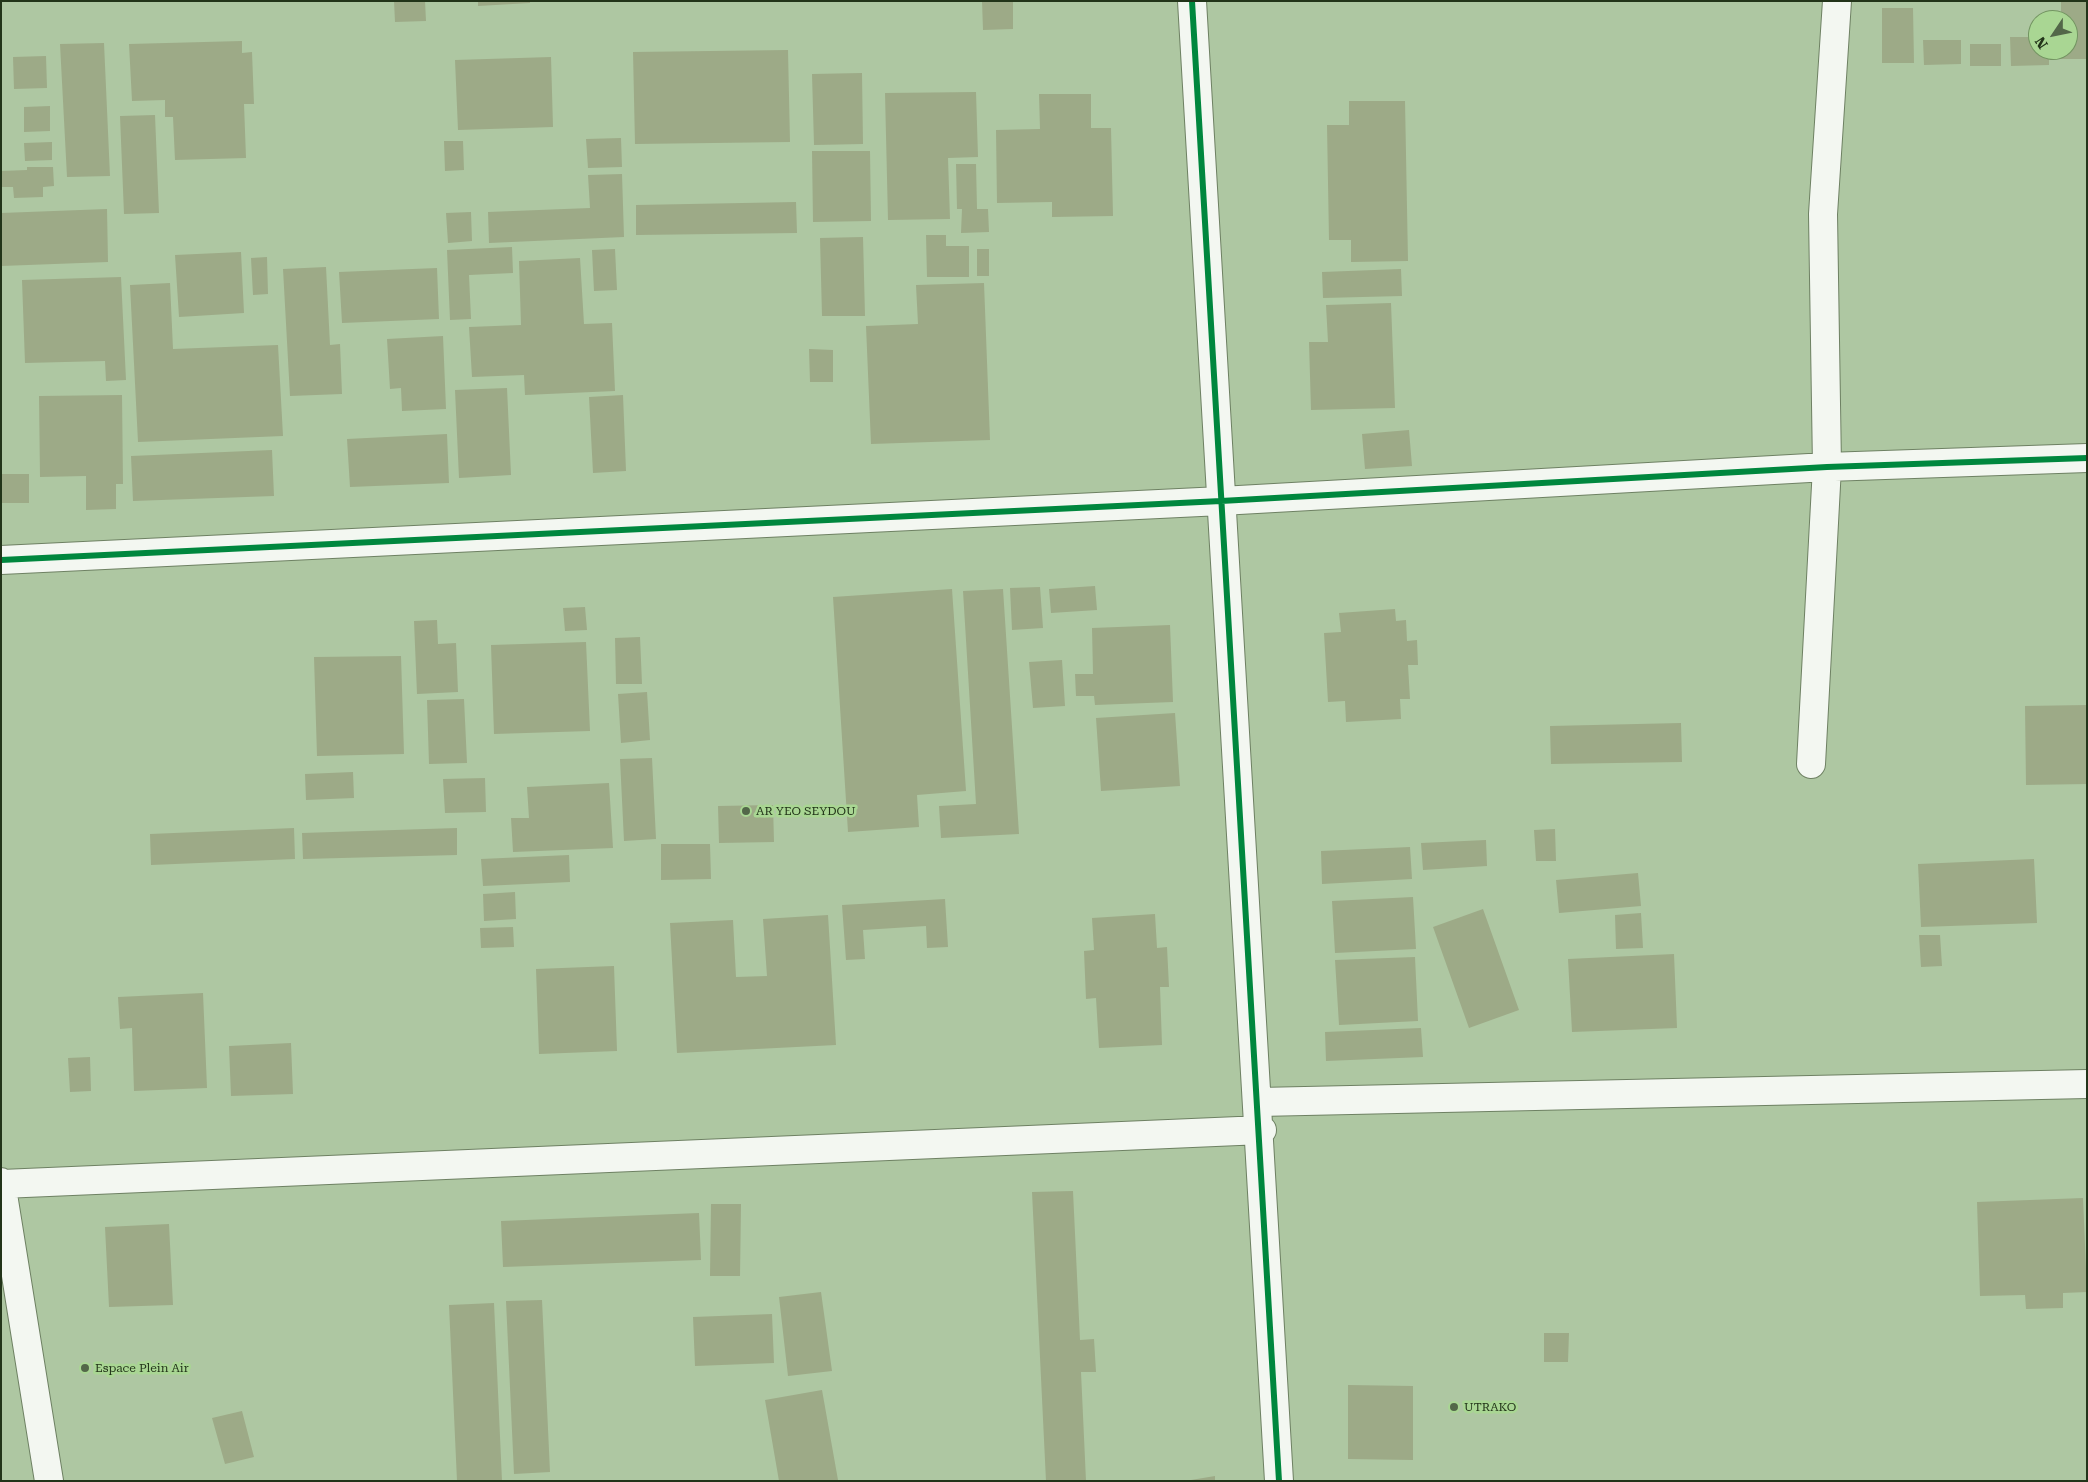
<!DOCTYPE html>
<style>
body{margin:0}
#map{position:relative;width:2088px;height:1482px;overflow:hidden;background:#aec7a2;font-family:"Roboto Serif",serif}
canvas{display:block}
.frame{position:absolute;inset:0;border:2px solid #223419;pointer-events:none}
.north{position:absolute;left:2028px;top:10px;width:50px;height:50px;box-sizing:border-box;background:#a9d693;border:1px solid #739562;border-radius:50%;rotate:236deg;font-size:14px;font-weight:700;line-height:20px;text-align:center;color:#223419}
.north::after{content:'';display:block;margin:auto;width:18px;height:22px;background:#536749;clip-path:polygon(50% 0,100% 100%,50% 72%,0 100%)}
</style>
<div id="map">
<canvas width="2088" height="1482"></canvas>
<div class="frame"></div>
<div class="north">N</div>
</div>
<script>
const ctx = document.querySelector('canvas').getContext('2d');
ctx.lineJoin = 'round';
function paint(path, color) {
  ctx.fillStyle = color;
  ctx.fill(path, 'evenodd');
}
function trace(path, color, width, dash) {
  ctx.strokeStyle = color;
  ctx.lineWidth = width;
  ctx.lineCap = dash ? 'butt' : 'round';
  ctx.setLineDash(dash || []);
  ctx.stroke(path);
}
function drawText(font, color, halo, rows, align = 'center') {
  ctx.font = font + ' "Roboto Serif",serif';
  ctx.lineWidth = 5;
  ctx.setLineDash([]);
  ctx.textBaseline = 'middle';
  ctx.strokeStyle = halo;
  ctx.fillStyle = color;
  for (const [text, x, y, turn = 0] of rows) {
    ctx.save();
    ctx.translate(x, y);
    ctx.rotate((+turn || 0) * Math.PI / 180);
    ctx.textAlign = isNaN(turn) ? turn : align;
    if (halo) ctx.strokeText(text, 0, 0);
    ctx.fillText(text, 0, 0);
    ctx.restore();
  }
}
const building = new Path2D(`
 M 394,1 L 425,1 L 426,21 L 395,22 Z
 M 478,1 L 530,1 L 530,3 L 478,6 Z
 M 982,1 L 1013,1 L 1013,29 L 983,30 Z
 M 2061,1 L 2087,1 L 2087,59 L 2061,59 L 2061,50 L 2068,50 L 2068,20 L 2061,20 Z
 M 1882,8 L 1913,8 L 1914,63 L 1882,63 Z
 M 2010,37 L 2038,37 L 2038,50 L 2049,50 L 2049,65 L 2011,66 Z
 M 1923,40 L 1961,40 L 1961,64 L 1924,65 Z
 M 242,41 L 242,53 L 252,52 L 254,104 L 244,104 L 246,158 L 175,160 L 173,117 L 165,117 L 165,100 L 132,101 L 129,44 Z
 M 104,43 L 110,176 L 67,177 L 60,44 Z
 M 1970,44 L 2001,44 L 2001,66 L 1970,66 Z
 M 788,50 L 790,142 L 635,144 L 633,52 Z
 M 46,56 L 47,88 L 14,89 L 13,57 Z
 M 551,57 L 553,127 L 458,130 L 455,60 Z
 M 862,73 L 863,144 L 814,145 L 812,74 Z
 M 976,92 L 978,157 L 948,158 L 950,219 L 888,220 L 885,93 Z
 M 1039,94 L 1091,94 L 1091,128 L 1111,128 L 1113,216 L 1052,217 L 1052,202 L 997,203 L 996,130 L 1040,129 Z
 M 1349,101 L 1405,101 L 1408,261 L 1351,262 L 1351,240 L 1329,240 L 1327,125 L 1349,125 Z
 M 50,106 L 50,131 L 24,132 L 24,107 Z
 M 155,115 L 159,213 L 124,214 L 120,116 Z
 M 621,138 L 622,167 L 588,168 L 586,139 Z
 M 444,141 L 463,141 L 464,170 L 445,171 Z
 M 52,142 L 52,160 L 25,161 L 24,143 Z
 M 812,151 L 870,151 L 871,221 L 813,222 Z
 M 956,164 L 976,164 L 977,209 L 988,209 L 989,232 L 961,233 L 962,209 L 957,209 Z
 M 27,167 L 53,167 L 54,186 L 43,187 L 43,197 L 14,198 L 13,187 L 1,187 L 1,171 L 27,170 Z
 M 622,174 L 624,237 L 489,243 L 488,212 L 590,208 L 588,175 Z
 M 796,202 L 797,233 L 636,235 L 636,205 Z
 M 107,209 L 108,262 L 1,266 L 1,213 Z
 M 471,212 L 472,241 L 448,243 L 446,213 Z
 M 926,235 L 946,235 L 946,246 L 969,246 L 969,277 L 927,277 Z
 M 863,237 L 865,316 L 822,316 L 820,238 Z
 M 512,247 L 513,273 L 469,275 L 471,319 L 450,320 L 447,250 Z
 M 615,249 L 617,290 L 594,291 L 592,250 Z
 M 977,249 L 989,249 L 989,276 L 977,276 Z
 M 241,252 L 244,313 L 179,317 L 175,255 Z
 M 267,257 L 268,294 L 253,295 L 251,258 Z
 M 580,258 L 584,324 L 612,323 L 615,391 L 525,395 L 524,375 L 472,377 L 469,327 L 521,325 L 519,261 Z
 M 326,267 L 330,345 L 340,344 L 342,394 L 290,396 L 283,269 Z
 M 437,268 L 439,319 L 342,323 L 339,272 Z
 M 1401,269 L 1402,296 L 1323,298 L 1322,272 Z
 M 121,277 L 126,380 L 106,381 L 105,361 L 25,363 L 22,280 Z
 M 170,283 L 173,349 L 278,345 L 283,436 L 138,442 L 130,285 Z
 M 984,283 L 990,440 L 871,444 L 866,326 L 918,324 L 916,285 Z
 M 1391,303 L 1395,408 L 1311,410 L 1309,342 L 1328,342 L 1326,305 Z
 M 443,336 L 446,409 L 402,411 L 401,388 L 390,389 L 387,339 Z
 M 809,349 L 833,350 L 833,382 L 810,382 Z
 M 507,388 L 511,475 L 459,478 L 455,390 Z
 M 122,395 L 123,484 L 116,484 L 116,509 L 86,510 L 86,476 L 40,477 L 39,396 Z
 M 623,395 L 626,471 L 593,473 L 589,397 Z
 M 1409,430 L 1412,466 L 1365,469 L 1362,434 Z
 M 447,434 L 449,483 L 350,487 L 347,439 Z
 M 272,450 L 274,496 L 133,501 L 131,456 Z
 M 1,474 L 29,474 L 29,503 L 1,503 Z
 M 1095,586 L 1097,610 L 1051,613 L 1049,589 Z
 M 1040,587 L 1043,628 L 1012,630 L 1010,588 Z
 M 952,589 L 966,791 L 917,795 L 919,827 L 848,832 L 833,597 Z
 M 1003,589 L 1019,834 L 941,838 L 939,806 L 976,804 L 963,591 Z
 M 585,607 L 587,630 L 565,631 L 563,608 Z
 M 1395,609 L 1396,621 L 1406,620 L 1407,641 L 1417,640 L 1418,665 L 1408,665 L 1410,699 L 1400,699 L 1401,719 L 1346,722 L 1345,701 L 1328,702 L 1324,633 L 1341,632 L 1339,613 Z
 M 437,620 L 438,644 L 456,643 L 458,692 L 417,694 L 414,621 Z
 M 1170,625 L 1173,702 L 1095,705 L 1094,696 L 1076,696 L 1075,674 L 1093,674 L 1092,628 Z
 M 640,637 L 642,684 L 616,684 L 615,638 Z
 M 586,642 L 590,731 L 494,734 L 491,645 Z
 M 401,656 L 404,754 L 317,756 L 314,657 Z
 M 1062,660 L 1065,706 L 1033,708 L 1029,662 Z
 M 647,692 L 650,740 L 621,743 L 618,694 Z
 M 464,699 L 467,763 L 429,764 L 427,700 Z
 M 2087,705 L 2087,784 L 2026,785 L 2025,706 Z
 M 1175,713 L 1180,786 L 1101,791 L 1096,718 Z
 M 1681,723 L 1682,762 L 1551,764 L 1550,726 Z
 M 652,758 L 656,839 L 624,841 L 620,759 Z
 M 353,772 L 354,798 L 306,800 L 305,774 Z
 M 485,778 L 486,812 L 445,813 L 443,779 Z
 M 609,783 L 613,848 L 513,852 L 511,818 L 529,818 L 527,787 Z
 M 773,805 L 774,842 L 719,843 L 718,806 Z
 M 294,828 L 295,859 L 151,865 L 150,834 Z
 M 457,828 L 457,855 L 303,859 L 302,833 Z
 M 1555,829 L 1556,861 L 1536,861 L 1534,830 Z
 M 1486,840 L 1487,866 L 1423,870 L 1421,843 Z
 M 661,844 L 710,844 L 711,879 L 661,880 Z
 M 1410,847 L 1412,879 L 1322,884 L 1321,851 Z
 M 569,855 L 570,882 L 483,886 L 481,859 Z
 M 2034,859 L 2037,923 L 1921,927 L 1918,864 Z
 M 1638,873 L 1641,906 L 1559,913 L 1556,880 Z
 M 515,892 L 516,919 L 484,921 L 483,894 Z
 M 1413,897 L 1416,949 L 1335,953 L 1332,901 Z
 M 945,899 L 948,947 L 927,948 L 926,926 L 863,930 L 865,959 L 846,960 L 842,905 Z
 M 1483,909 L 1519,1010 L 1469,1028 L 1433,927 Z
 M 1641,913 L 1643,948 L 1616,949 L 1615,915 Z
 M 1155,914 L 1157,948 L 1167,947 L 1169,987 L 1160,987 L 1162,1045 L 1099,1048 L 1096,998 L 1086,999 L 1084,951 L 1094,950 L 1092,918 Z
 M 828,915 L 836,1045 L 677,1053 L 670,923 L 733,920 L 736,977 L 767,976 L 763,919 Z
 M 513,927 L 514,947 L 481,948 L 480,928 Z
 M 1919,935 L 1940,935 L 1942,966 L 1921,967 Z
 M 1674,954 L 1677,1028 L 1572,1032 L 1568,959 Z
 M 1415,957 L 1418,1021 L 1339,1025 L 1335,960 Z
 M 614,966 L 617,1051 L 539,1054 L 536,969 Z
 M 203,993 L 207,1088 L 134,1091 L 132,1028 L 120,1029 L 118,997 Z
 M 1421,1028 L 1423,1057 L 1326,1061 L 1325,1032 Z
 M 291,1043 L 293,1094 L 231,1096 L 229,1046 Z
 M 90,1057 L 91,1091 L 70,1092 L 68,1058 Z
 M 1073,1191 L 1080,1340 L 1094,1339 L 1096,1372 L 1081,1372 L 1086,1481 L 1046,1481 L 1032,1192 Z
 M 2083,1198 L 2087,1292 L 2063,1293 L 2063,1308 L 2026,1309 L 2025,1295 L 1980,1296 L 1977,1202 Z
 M 711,1204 L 741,1204 L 740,1276 L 710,1276 Z
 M 699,1213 L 701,1260 L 503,1267 L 501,1221 Z
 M 169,1224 L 173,1305 L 109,1307 L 105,1227 Z
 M 821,1292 L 832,1371 L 788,1376 L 779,1297 Z
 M 542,1300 L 550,1472 L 514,1474 L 506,1301 Z
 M 494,1303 L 502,1481 L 457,1481 L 449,1305 Z
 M 772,1314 L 774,1363 L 695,1366 L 693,1317 Z
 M 1544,1333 L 1569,1333 L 1568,1362 L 1544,1362 Z
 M 1348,1385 L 1413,1386 L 1413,1460 L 1348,1459 Z
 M 822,1390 L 838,1480 L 779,1481 L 765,1400 Z
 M 242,1411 L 254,1457 L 225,1464 L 212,1418 Z
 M 1215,1476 L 1215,1481 L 1191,1481 L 1191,1480 Z`);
const minor = new Path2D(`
 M 1192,1 C 1221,494 1254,987 1279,1481
 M 1,560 L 1221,501 L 1827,467 L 2087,458
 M 1811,764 L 1827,467 L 1823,214 L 1837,1
 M 1259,1102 L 2087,1084
 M 1,1182 L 49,1481
 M 2,1184 L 1262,1130`);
const cycleway = new Path2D(`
 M 1192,1 C 1221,494 1254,987 1279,1481
 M 1,560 L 1221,501 L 1827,467 L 2087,458`);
const markers = [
 [746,811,5,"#536749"],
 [85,1368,5,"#536749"],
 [1454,1407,5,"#536749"]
];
const poiNames = [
 ["AR YEO SEYDOU",756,811],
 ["Espace Plein Air",95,1368],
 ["UTRAKO",1464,1407]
];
paint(building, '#9daa87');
trace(minor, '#6e8163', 30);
trace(minor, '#f3f7f1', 28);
trace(cycleway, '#00873e', 6);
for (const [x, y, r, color] of markers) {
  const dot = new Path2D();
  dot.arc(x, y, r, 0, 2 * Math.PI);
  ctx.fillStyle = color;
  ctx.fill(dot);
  trace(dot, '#a9d693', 2);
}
drawText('12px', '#223419', '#a9d693', poiNames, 'left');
</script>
